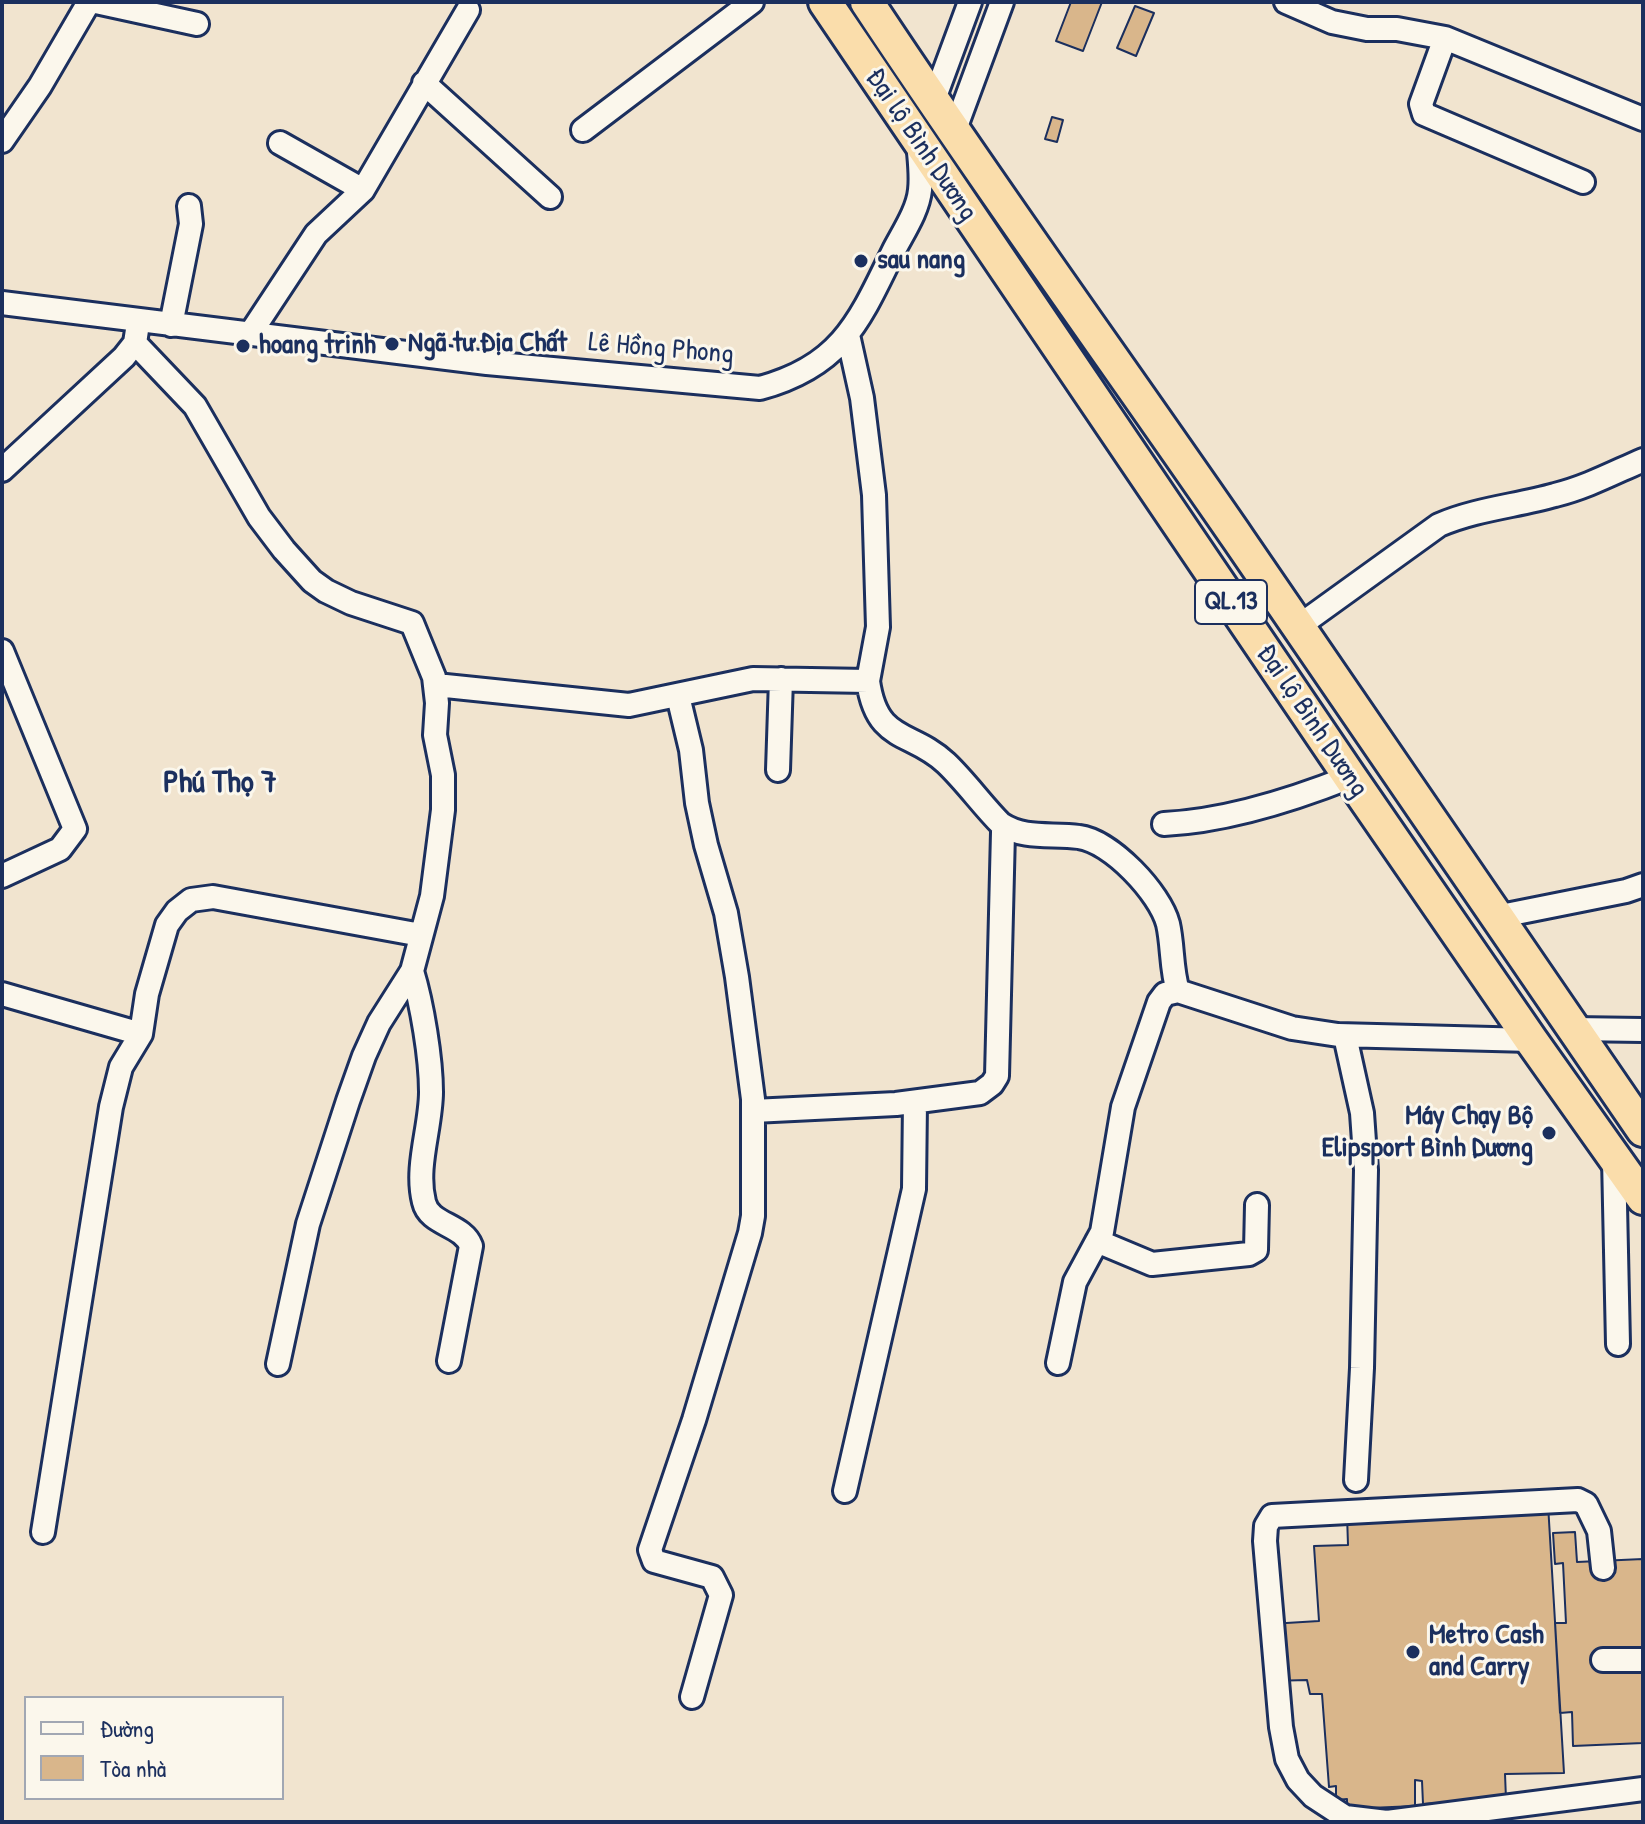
<!DOCTYPE html>
<meta charset="utf-8">
<style>
body{margin:0}
#map{position:relative;width:1645px;height:1824px;overflow:hidden;background:#f1e4cf;font-family:"Patrick Hand",sans-serif}
canvas{display:block}
.frame{position:absolute;inset:0;border:4px solid #1b2f5e;pointer-events:none}
.legend{position:absolute;left:24px;top:1696px;width:260px;height:104px;box-sizing:border-box;background:#fbf7ec;border:2px solid #a1a7b3;margin:0;padding:10px 14px;list-style:none;font-size:24px;color:#1b2f5e}
.legend li{display:flex;align-items:center;gap:16px;height:40px}
.legend b{width:40px;border:2px solid #a1a7b3}
</style>
<div id="map">
<canvas width="1645" height="1824"></canvas>
<div class="frame"></div>
<ul class="legend">
<li><b style="height:10px;background:#fbf7ec"></b>Đường</li>
<li><b style="height:22px;background:#d9b68b"></b>Tòa nhà</li>
</ul>
</div>
<script>
const ctx = document.querySelector('canvas').getContext('2d');
ctx.lineJoin = 'round';
function paint(path, color) {
  ctx.fillStyle = color;
  ctx.fill(path, 'evenodd');
}
function trace(path, color, width, dash) {
  ctx.strokeStyle = color;
  ctx.lineWidth = width;
  ctx.lineCap = dash ? 'butt' : 'round';
  ctx.setLineDash(dash || []);
  ctx.stroke(path);
}
function drawText(font, color, halo, rows, align = 'center') {
  ctx.font = font + ' "Patrick Hand",sans-serif';
  ctx.lineWidth = 6;
  ctx.setLineDash([]);
  ctx.textBaseline = 'middle';
  ctx.strokeStyle = halo;
  ctx.fillStyle = color;
  for (const [text, x, y, turn = 0] of rows) {
    ctx.save();
    ctx.translate(x, y);
    ctx.rotate((+turn || 0) * Math.PI / 180);
    ctx.textAlign = isNaN(turn) ? turn : align;
    if (halo) ctx.strokeText(text, 0, 0);
    ctx.fillText(text, 0, 0);
    ctx.restore();
  }
}
const building = new Path2D(`
 M 1071,2 L 1102,2 L 1083,51 L 1056,41 Z
 M 1135,6 L 1154,13 L 1136,56 L 1117,48 Z
 M 1052,117 L 1063,120 L 1057,142 L 1045,139 Z
 M 1548,1504 L 1564,1773 L 1505,1774 L 1506,1799 L 1423,1804 L 1422,1781 L 1415,1780 L 1415,1806 L 1347,1809 L 1347,1799 L 1336,1800 L 1336,1786 L 1329,1787 L 1322,1694 L 1310,1694 L 1307,1680 L 1270,1681 L 1270,1624 L 1319,1621 L 1314,1546 L 1348,1545 L 1347,1515 Z
 M 1575,1532 L 1577,1562 L 1643,1559 L 1643,1743 L 1573,1746 L 1572,1712 L 1560,1713 L 1555,1623 L 1566,1623 L 1563,1563 L 1555,1564 L 1553,1533 Z`);
const minor = new Path2D(`
 M 96,2 L 197,24
 M 1286,2 L 1332,22 L 1367,29 L 1397,29 L 1445,38 L 1643,119
 M 1445,38 L 1421,104 L 1424,114 L 1583,182
 M 424,83 L 550,197
 M 933,102 L 970,2
 M 583,130 L 752,2
 M 954,132 L 1002,2
 M 2,141 L 40,86 L 89,2
 M 280,143 L 363,190
 M 2,303 L 487,363 L 760,388 C 841,366 859,322 893,252 C 902,234 918,211 920,190 C 922,174 919,156 918,140
 M 171,325 L 191,224 L 189,206
 M 250,334 L 316,234 L 363,190 L 468,10
 M 135,343 L 195,406 L 259,517 L 284,550 L 312,581 L 326,591 L 351,603 L 412,623 L 434,677 L 437,703 L 435,735 L 443,775 L 443,810 L 432,896 L 412,971 L 379,1023 L 364,1056 L 348,1101 L 308,1224 L 278,1364
 M 2,470 L 124,357 L 135,343 L 137,330
 M 1299,626 L 1439,525 C 1476,509 1516,506 1555,495 C 1587,487 1613,473 1643,460
 M 2,651 L 75,829 L 60,849 L 2,876
 M 868,681 C 877,744 911,730 946,763 C 966,782 982,805 1001,824 C 1025,840 1052,833 1079,837 C 1111,841 1160,893 1168,924 C 1173,946 1171,969 1178,991 L 1292,1028 L 1338,1035 L 1531,1040
 M 436,685 L 629,705 L 753,679 L 868,681 L 878,627 L 874,495 L 862,398 L 848,335
 M 678,696 L 691,750 L 697,803 L 706,845 L 726,913 L 737,977 L 753,1099 L 753,1216 L 750,1233 L 694,1420 L 650,1550 L 654,1561 L 712,1577 L 721,1595 L 692,1697
 M 778,770 L 781,679
 M 1164,824 C 1227,821 1292,800 1350,777
 M 1496,917 L 1626,891 L 1643,885
 M 412,971 C 422,1004 431,1058 431,1092 C 431,1127 415,1167 424,1202 C 429,1225 463,1224 471,1246 L 449,1361
 M 2,994 L 141,1034
 M 1573,1029 L 1643,1030
 M 1345,1036 L 1362,1113 L 1366,1170 L 1362,1368 L 1356,1480
 M 753,1111 L 896,1104 L 980,1093 L 992,1084 L 997,1076 L 1003,832 L 1005,827
 M 1614,1158 L 1618,1344
 M 1097,1241 L 1152,1264 L 1249,1254 L 1256,1250 L 1257,1205
 M 1058,1363 L 1075,1282 L 1102,1232 L 1123,1107 L 1159,1002 L 1165,994 L 1178,991
 M 845,1491 L 914,1189 L 915,1102
 M 43,1532 L 111,1107 L 121,1067 L 141,1034 L 147,994 L 167,925 L 177,911 L 191,900 L 213,897 L 421,935
 M 1603,1568 L 1599,1531 L 1586,1504 L 1578,1500 L 1272,1516 L 1266,1526 L 1265,1541 L 1281,1727 L 1287,1759 L 1298,1780 L 1313,1796 L 1345,1817 L 1387,1822 L 1643,1789
 M 1603,1660 L 1643,1660`);
const highway = new Path2D(`
 M 825,2 L 1350,777 L 1531,1040 L 1643,1198
 M 867,2 C 987,184 1115,360 1239,540 C 1374,736 1507,934 1643,1130`);
const markers = [
 [861,261,8,"#1b2f5e"],
 [392,344,8,"#1b2f5e"],
 [243,346,8,"#1b2f5e"],
 [1549,1133,8,"#1b2f5e"],
 [1413,1652,8,"#1b2f5e"]
];
const shields = [
 [1231,602,72]
];
const shieldNames = [
 ["QL.13",1231,602]
];
const streetNames = [
 ["Đại lộ Bình Dương",921,145,56],
 ["Lê Hồng Phong",661,349,5],
 ["Đại lộ Bình Dương",1312,721,56]
];
const poiNames = [
 ["sau nang",877,261],
 ["Ngã tư Địa Chất",408,344],
 ["hoang trinh",259,346],
 ["Máy Chạy Bộ",1533,1117,"right"],
 ["Elipsport Bình Dương",1533,1149,"right"],
 ["Metro Cash",1429,1636],
 ["and Carry",1429,1668]
];
const quarterNames = [
 ["Phú Thọ 7",220,783]
];
paint(building, '#d9b68b');
trace(building, '#1b2f5e', 2);
trace(minor, '#1b2f5e', 28);
trace(highway, '#1b2f5e', 38);
trace(minor, '#fbf7ec', 22);
trace(highway, '#faddab', 32);
for (const [x, y, r, color] of markers) {
  const dot = new Path2D();
  dot.arc(x, y, r, 0, 2 * Math.PI);
  ctx.fillStyle = color;
  ctx.fill(dot);
  trace(dot, '#fbf7ec', 3);
}
for (const [x, y, w] of shields) {
  const box = new Path2D();
  box.roundRect(x - w / 2, y - 22, w, 44, 6);
  ctx.fillStyle = '#fbf7ec';
  ctx.fill(box);
  trace(box, '#1b2f5e', 2);
}
drawText('bold 26px', '#1b2f5e', null, shieldNames);
drawText('28px', '#1b2f5e', '#fbf7ec', streetNames);
drawText('bold 28px', '#1b2f5e', '#fbf7ec', poiNames, 'left');
drawText('bold 32px', '#1b2f5e', '#fbf7ec', quarterNames);
</script>
